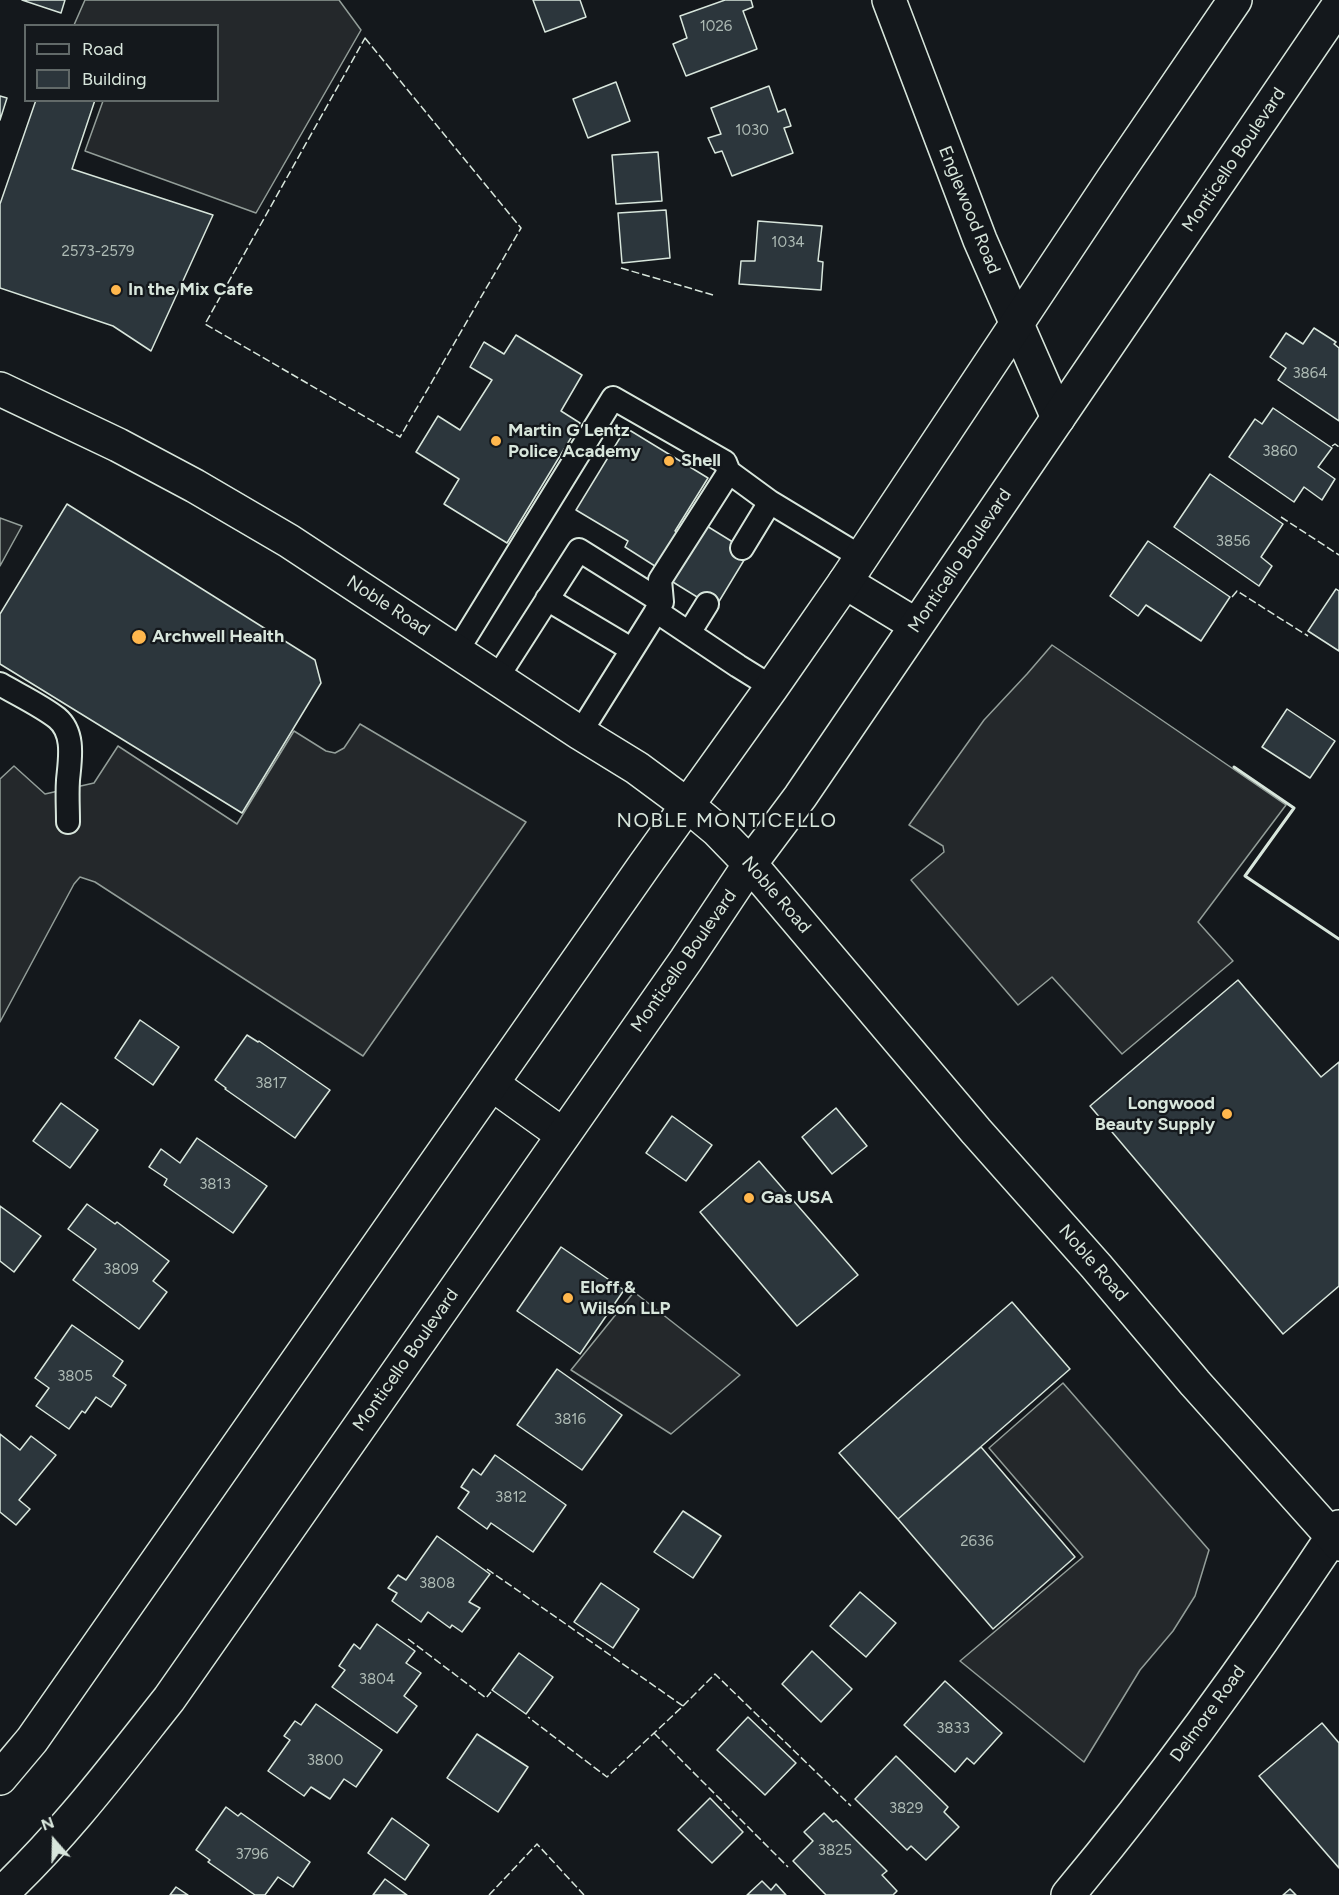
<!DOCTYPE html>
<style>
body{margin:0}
#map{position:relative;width:1339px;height:1895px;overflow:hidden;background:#14181c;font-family:Figtree,sans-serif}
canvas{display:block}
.legend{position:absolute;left:24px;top:24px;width:195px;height:78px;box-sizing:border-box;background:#14181c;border:2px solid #626a69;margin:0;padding:8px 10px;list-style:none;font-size:18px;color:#d8e6dc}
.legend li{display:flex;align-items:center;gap:12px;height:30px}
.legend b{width:30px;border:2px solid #626a69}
.north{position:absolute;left:24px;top:1811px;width:60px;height:60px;-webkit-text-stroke:4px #14181c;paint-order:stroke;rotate:340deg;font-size:16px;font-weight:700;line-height:24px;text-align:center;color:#d8e6dc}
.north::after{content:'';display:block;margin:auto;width:21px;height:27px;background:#d8e6dc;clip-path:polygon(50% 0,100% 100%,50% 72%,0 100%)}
</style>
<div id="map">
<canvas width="1339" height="1895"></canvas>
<ul class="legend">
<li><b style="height:8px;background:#14181c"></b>Road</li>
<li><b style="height:16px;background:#2c363c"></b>Building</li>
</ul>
<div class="north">N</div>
</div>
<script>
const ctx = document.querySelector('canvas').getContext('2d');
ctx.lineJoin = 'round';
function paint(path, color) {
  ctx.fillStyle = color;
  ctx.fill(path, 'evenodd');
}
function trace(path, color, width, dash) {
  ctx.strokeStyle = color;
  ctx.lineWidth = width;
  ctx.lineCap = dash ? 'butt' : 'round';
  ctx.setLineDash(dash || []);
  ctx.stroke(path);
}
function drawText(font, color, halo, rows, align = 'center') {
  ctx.font = font + ' Figtree,sans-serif';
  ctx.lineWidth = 4.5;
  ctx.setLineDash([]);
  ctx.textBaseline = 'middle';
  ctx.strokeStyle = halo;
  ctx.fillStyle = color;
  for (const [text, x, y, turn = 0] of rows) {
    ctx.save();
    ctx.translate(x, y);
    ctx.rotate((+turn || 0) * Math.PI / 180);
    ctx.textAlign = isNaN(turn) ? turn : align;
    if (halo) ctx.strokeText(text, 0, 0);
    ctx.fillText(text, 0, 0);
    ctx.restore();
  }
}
const parking = new Path2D(`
 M 85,0 L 339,0 L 361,30 L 256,213 L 85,151 L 103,101 L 218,100 L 218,26 L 74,25 Z
 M 0,518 L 22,526 L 0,566 Z
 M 1052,645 L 1286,805 L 1198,922 L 1233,961 L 1122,1054 L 1052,977 L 1018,1005 L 911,880 L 944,852 L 943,846 L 909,825 L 984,720 L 1027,674 Z
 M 360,724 L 526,822 L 363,1056 L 95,882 L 80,877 L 74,884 L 0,1022 L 0,779 L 14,766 L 45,794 L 94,783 L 118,746 L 237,824 L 294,731 L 326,751 L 335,753 L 344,748 Z
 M 634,1292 L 740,1375 L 671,1434 L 571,1370 Z
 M 1063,1383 L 1209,1550 L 1195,1596 L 1173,1631 L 1140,1670 L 1084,1762 L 960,1661 L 1083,1557 L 989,1448 Z`);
const building = new Path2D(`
 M 22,0 L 65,0 L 61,13 Z
 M 533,0 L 580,0 L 586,17 L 545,32 Z
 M 725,0 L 751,0 L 753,7 L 743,11 L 757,49 L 686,76 L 673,44 L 687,38 L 680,16 Z
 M 616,82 L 630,121 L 588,138 L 573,99 Z
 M 769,86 L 778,112 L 785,109 L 791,126 L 784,128 L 793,153 L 732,176 L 722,151 L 715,153 L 708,138 L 721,134 L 711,108 Z
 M 0,96 L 7,98 L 0,120 Z
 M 36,100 L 95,100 L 72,169 L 213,215 L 151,351 L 113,326 L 0,288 L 0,204 Z
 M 658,152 L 662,201 L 616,204 L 612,155 Z
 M 666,210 L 670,258 L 622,263 L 618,213 Z
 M 758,221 L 822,226 L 818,261 L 823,262 L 821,290 L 739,284 L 741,261 L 755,261 Z
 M 1314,328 L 1336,342 L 1334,344 L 1339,348 L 1339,421 L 1278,380 L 1286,368 L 1270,357 L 1286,333 L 1303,344 Z
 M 516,335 L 582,375 L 561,411 L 580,423 L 507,543 L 444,504 L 459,479 L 416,452 L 438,416 L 460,430 L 492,380 L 470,367 L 484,342 L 504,354 Z
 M 1273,408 L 1332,448 L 1318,467 L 1335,479 L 1322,500 L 1304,487 L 1294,502 L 1229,457 L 1255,419 L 1262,424 Z
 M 626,428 L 708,478 L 675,531 L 679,534 L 658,568 L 625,547 L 628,541 L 576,510 Z
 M 1210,474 L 1283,524 L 1261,557 L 1272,566 L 1259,586 L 1174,527 Z
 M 67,504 L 315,660 L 321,683 L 242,813 L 0,664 L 0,614 Z
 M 702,523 L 749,552 L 715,608 L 668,579 Z
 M 1148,541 L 1230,597 L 1201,641 L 1146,605 L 1138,616 L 1110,596 Z
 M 1336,589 L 1339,591 L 1339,651 L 1308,631 Z
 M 1287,709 L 1335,741 L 1310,778 L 1262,747 Z
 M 1238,980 L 1321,1077 L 1339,1062 L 1339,1286 L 1283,1334 L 1090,1106 Z
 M 140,1020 L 179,1047 L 153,1085 L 115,1058 Z
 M 247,1035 L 258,1042 L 259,1041 L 330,1090 L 295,1138 L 225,1089 L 226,1088 L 215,1080 Z
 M 61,1103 L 98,1130 L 70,1168 L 33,1141 Z
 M 836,1108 L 867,1146 L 832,1174 L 802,1137 Z
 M 672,1116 L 712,1145 L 686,1181 L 646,1153 Z
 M 197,1138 L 267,1186 L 233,1233 L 164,1185 L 167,1179 L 149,1167 L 161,1149 L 180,1163 Z
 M 759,1161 L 858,1275 L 797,1326 L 700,1212 Z
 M 87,1204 L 115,1224 L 117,1222 L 169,1261 L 153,1281 L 167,1292 L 139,1329 L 73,1280 L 96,1249 L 68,1229 Z
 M 0,1206 L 41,1236 L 14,1272 L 0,1261 Z
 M 561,1247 L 624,1290 L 580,1354 L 517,1311 Z
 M 1012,1302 L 1070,1369 L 898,1519 L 839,1453 Z
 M 72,1325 L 123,1361 L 113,1376 L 126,1385 L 111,1407 L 96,1397 L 85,1413 L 82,1411 L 69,1429 L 36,1406 L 49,1388 L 35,1378 Z
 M 557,1369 L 622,1415 L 582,1470 L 517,1425 Z
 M 0,1434 L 20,1450 L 31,1436 L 56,1455 L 19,1500 L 30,1509 L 16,1525 L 0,1512 Z
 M 981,1447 L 1075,1557 L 993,1629 L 898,1519 Z
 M 495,1455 L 566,1505 L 533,1552 L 491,1523 L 487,1529 L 458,1508 L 469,1492 L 461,1487 L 473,1469 L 481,1475 Z
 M 683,1511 L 721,1536 L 693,1578 L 654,1552 Z
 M 437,1536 L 490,1574 L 469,1602 L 480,1608 L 462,1632 L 452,1625 L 450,1628 L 428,1612 L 421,1622 L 392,1601 L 397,1593 L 388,1588 L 398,1575 L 406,1580 Z
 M 601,1583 L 639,1609 L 613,1648 L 574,1622 Z
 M 860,1592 L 896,1623 L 866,1657 L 830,1626 Z
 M 377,1624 L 415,1651 L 406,1663 L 421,1673 L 404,1696 L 417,1706 L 397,1733 L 332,1687 L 345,1670 L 339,1666 L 354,1644 L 360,1649 Z
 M 812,1651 L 852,1689 L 821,1722 L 782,1684 Z
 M 519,1653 L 553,1677 L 526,1714 L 492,1690 Z
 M 945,1681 L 1002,1733 L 974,1764 L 967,1758 L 955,1772 L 904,1725 Z
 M 316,1704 L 382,1750 L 356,1787 L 344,1779 L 330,1799 L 311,1787 L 304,1796 L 268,1771 L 290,1740 L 284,1736 L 295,1721 L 301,1725 Z
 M 748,1717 L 796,1763 L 765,1795 L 717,1750 Z
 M 1322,1723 L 1339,1743 L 1339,1868 L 1259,1776 Z
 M 477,1734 L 528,1767 L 498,1812 L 447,1778 Z
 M 896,1756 L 948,1807 L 944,1812 L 959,1827 L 926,1860 L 911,1846 L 907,1850 L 855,1799 Z
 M 710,1798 L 743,1832 L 712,1863 L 678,1830 Z
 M 226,1807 L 238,1816 L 241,1813 L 310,1862 L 293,1887 L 278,1877 L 265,1895 L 255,1895 L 208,1862 L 210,1860 L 196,1850 Z
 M 824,1813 L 833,1822 L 836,1820 L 887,1871 L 882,1875 L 897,1891 L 893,1895 L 826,1895 L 793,1861 L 813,1841 L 804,1832 Z
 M 392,1818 L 429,1845 L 405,1880 L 368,1853 Z
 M 385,1879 L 407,1895 L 373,1895 Z
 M 762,1881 L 771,1890 L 776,1884 L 786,1895 L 747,1895 Z
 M 176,1887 L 188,1895 L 170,1895 Z
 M 1290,1889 L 1296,1895 L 1283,1895 Z`);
const service = new Path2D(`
 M 742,548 L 770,502
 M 547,599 L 631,649
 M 656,611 L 738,666 L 772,687
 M 689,633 L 707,604
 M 457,651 L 613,398 L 725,462 L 729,472
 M 497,678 L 579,550 L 662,602
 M 0,684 C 17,694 42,706 57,718 C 75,733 70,759 68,780 C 67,794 68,808 68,822
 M 580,733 L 662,602 L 660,580 L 729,472 L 770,502 L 861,557`);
const minor = new Path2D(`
 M 889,0 L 980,240 L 1058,418
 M 1068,1895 C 1166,1778 1255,1654 1339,1527`);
const tertiary = new Path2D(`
 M 845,582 L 916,625
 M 492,1084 L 563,1135`);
const secondary = new Path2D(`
 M 0,389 L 118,445 L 195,486 L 289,541 L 580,733 L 637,768 L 687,805 L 717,830 L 750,864 L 976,1131 L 1096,1266 L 1195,1383 L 1339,1544
 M 0,1778 L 32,1740 L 644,866 L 772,687 L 845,582 L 1113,179 L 1235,0
 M 0,1895 C 64,1835 115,1767 169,1699 L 686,960 L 750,864 L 800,797 L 1339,5`);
const fence = new Path2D(`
 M 365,38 L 521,228 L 400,437 L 205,324 Z
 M 621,268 L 713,295
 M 1332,446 L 1335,444 L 1339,447
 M 1281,517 L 1339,555
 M 1232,597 L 1237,591 L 1308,636
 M 487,1569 L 683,1706 L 607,1777 L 528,1717
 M 408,1639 L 486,1698 L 491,1692
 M 683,1706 L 715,1674 L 851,1806
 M 654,1733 L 788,1867
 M 489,1895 L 537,1844 L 584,1895`);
const wall = new Path2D(`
 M 1234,767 L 1294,808 L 1245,876 L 1339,939`);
const markers = [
 [116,290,6,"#ffb74d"],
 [496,441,6,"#ffb74d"],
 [669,461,6,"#ffb74d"],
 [139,637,8,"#ffb74d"],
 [1227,1114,6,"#ffb74d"],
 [749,1198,6,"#ffb74d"],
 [568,1298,6,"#ffb74d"]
];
const numberNames = [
 ["1026",716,27],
 ["1030",752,131],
 ["1034",788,243],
 ["2573-2579",98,252],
 ["3864",1310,374],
 ["3860",1280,452],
 ["3856",1233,542],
 ["3817",271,1084],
 ["3813",215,1185],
 ["3809",121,1270],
 ["3805",75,1377],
 ["3816",570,1420],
 ["3812",511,1498],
 ["2636",977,1542],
 ["3808",437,1584],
 ["3804",377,1680],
 ["3833",953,1729],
 ["3800",325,1761],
 ["3829",906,1809],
 ["3825",835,1851],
 ["3796",252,1855]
];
const streetNames = [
 ["Monticello Boulevard",1234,160,-56],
 ["Englewood Road",969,210,68],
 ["Monticello Boulevard",960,561,-56],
 ["Noble Road",388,606,33],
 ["Noble Road",776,895,49],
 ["Monticello Boulevard",684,961,-55],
 ["Noble Road",1093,1263,49],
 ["Monticello Boulevard",406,1360,-55],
 ["Delmore Road",1208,1714,-54]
];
const poiNames = [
 ["In the Mix Cafe",128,290],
 ["Martin G Lentz",508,431],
 ["Police Academy",508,452],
 ["Shell",681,461],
 ["Archwell Health",152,637],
 ["Longwood",1215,1104,"right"],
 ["Beauty Supply",1215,1125,"right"],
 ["Gas USA",761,1198],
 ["Eloff &",580,1288],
 ["Wilson LLP",580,1309]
];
const neighbourhoodNames = [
 ["NOBLE MONTICELLO",727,821]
];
paint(parking, '#24282b');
trace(parking, '#939e99', 1.5);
paint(building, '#2c363c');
trace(building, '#d8e6dc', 1.5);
trace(service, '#d8e6dc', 26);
trace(minor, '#d8e6dc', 36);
trace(tertiary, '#d8e6dc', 36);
trace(secondary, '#d8e6dc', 36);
trace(service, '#14181c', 22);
trace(minor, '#14181c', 33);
trace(tertiary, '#14181c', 33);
trace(secondary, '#14181c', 33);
trace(fence, '#d8e6dc', 1.5, [8, 3]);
trace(wall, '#d8e6dc', 3);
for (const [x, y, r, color] of markers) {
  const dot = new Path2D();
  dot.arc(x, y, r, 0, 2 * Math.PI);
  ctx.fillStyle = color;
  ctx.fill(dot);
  trace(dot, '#14181c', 2);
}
drawText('15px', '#adbab4', null, numberNames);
drawText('18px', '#d8e6dc', '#14181c', streetNames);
drawText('bold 18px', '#d8e6dc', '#14181c', poiNames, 'left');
ctx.letterSpacing = '1.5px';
drawText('20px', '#d8e6dc', '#14181c', neighbourhoodNames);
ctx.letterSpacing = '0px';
</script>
